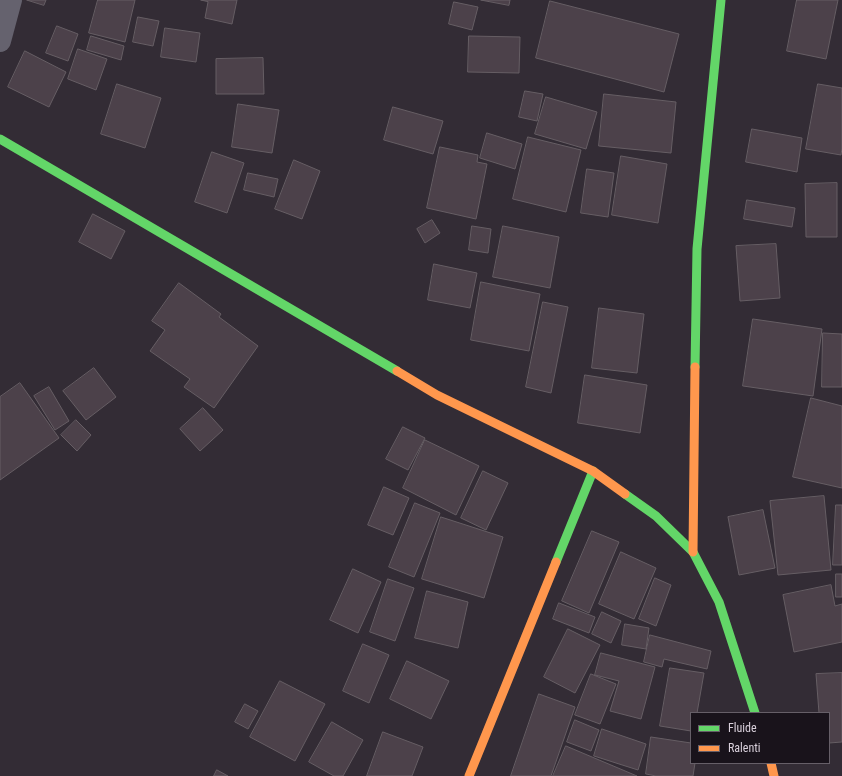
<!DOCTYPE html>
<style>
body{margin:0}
#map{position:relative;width:842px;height:776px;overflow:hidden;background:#332c35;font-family:"Roboto Condensed",sans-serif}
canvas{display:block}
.legend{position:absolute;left:690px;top:712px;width:140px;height:52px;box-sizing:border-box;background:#19131b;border:1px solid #665f68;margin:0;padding:5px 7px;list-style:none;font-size:12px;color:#dad1dc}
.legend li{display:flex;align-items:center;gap:8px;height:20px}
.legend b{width:20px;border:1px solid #665f68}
</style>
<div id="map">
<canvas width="842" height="776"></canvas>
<ul class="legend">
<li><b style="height:5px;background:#63d668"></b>Fluide</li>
<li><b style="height:5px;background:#ff974d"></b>Ralenti</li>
</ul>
</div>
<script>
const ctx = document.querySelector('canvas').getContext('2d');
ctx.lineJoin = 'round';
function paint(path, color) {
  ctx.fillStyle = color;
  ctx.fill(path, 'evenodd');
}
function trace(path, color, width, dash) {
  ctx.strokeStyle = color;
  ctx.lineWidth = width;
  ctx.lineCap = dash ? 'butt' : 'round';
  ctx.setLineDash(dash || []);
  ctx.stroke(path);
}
const building = new Path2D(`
 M 27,0 L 46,0 L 44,5 Z
 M 98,0 L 135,0 L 125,42 L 89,33 Z
 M 201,0 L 237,0 L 232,24 L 205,18 L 208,2 Z
 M 481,0 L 510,0 L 509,5 Z
 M 797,0 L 838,0 L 826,59 L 787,51 Z
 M 550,1 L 679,34 L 664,92 L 536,58 Z
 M 454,2 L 478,7 L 472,30 L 449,24 Z
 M 138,17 L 159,21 L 153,46 L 133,42 Z
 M 57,26 L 78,34 L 68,61 L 46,53 Z
 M 165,28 L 200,33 L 196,62 L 161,57 Z
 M 91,36 L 124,46 L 121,60 L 87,50 Z
 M 469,36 L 520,37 L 519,73 L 468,72 Z
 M 78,49 L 107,59 L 96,90 L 68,79 Z
 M 25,51 L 66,72 L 49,107 L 8,87 Z
 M 263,58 L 264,94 L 216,94 L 216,59 Z
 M 117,84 L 161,98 L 145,148 L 101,134 Z
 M 818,84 L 842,88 L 842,148 L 841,155 L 806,149 Z
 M 525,91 L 543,94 L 537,121 L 519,117 Z
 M 604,94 L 676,102 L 671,153 L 599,146 Z
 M 546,97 L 597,112 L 586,149 L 535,134 Z
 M 238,104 L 279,110 L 272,153 L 232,147 Z
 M 393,107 L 443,121 L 433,154 L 384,140 Z
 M 752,129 L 802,138 L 797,172 L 746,162 Z
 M 487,133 L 522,144 L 515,169 L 480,158 Z
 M 528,137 L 581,150 L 566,212 L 513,199 Z
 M 440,147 L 478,155 L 477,162 L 487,164 L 476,219 L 427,208 Z
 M 212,152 L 244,163 L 227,213 L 195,202 Z
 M 621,156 L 667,164 L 658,223 L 612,215 Z
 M 294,160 L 320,171 L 302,219 L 275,209 Z
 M 587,169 L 614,173 L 608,217 L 581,213 Z
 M 248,173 L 278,179 L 274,197 L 244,190 Z
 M 837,183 L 837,237 L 806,237 L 805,184 Z
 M 747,200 L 795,208 L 792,227 L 744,219 Z
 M 93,214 L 125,231 L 111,259 L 79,242 Z
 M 432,220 L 440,233 L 425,243 L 417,229 Z
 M 472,226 L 491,229 L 488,253 L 469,250 Z
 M 503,226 L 559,237 L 550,288 L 493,277 Z
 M 776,244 L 780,298 L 740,301 L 736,246 Z
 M 434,264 L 477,273 L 470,308 L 428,300 Z
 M 481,282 L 540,294 L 529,351 L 471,340 Z
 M 179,283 L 221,314 L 219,317 L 258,346 L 214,408 L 184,387 L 190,379 L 150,351 L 165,330 L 152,321 Z
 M 543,302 L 568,307 L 551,393 L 526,387 Z
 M 599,308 L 644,314 L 637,373 L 592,368 Z
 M 753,319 L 822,329 L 813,396 L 743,386 Z
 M 823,333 L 842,334 L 842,387 L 822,387 Z
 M 94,368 L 116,397 L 86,420 L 63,391 Z
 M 585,375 L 647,385 L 640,433 L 578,423 Z
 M 20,383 L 59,438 L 0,480 L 0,397 Z
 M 49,387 L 69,421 L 55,430 L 34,396 Z
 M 811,398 L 842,406 L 842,488 L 793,477 Z
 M 203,408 L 223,430 L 200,451 L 180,429 Z
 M 76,420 L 91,435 L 77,451 L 61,435 Z
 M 403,427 L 425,438 L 408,470 L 386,459 Z
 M 425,440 L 479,466 L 456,515 L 403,488 Z
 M 483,471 L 508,483 L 486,530 L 461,518 Z
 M 384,487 L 409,498 L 393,535 L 368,525 Z
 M 824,496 L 831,570 L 778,575 L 770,501 Z
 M 415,503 L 440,513 L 414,577 L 389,567 Z
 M 836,505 L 842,505 L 842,565 L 833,565 Z
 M 763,510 L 775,568 L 739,575 L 728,517 Z
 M 441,517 L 503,537 L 484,598 L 422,579 Z
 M 592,531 L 619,542 L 589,613 L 562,601 Z
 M 621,552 L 656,568 L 634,619 L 599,604 Z
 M 353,569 L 381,582 L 358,633 L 330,620 Z
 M 836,574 L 842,574 L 842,597 L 836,597 Z
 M 655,578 L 671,585 L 656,626 L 639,619 Z
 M 388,579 L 414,588 L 395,641 L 370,632 Z
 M 831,585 L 835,606 L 842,604 L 842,642 L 794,652 L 783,595 Z
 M 427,591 L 468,602 L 458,648 L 415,638 Z
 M 559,603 L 595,617 L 589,633 L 553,619 Z
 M 602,612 L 621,621 L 611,643 L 592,634 Z
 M 625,624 L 649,628 L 646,649 L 622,645 Z
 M 568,629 L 600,645 L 575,693 L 544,677 Z
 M 650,635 L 711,651 L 707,669 L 664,659 L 662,667 L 644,662 Z
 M 363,644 L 389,655 L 369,703 L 343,691 Z
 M 601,653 L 655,667 L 641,719 L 610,711 L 619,681 L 595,675 Z
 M 407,661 L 449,681 L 431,719 L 390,699 Z
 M 670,668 L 704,673 L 697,713 L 691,713 L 691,731 L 660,726 Z
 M 842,673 L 842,742 L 829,743 L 829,713 L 819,713 L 816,674 Z
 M 591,674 L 616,684 L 600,724 L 575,715 Z
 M 280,681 L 325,704 L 295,761 L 250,737 Z
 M 539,694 L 575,707 L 551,776 L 511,776 Z
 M 245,704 L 258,711 L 248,729 L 235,722 Z
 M 575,720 L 599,730 L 591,751 L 567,742 Z
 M 332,722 L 363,740 L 343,776 L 334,776 L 309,762 Z
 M 602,729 L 646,744 L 638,770 L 594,756 Z
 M 383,732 L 423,747 L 412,776 L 367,776 Z
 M 651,737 L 691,743 L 691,763 L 695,763 L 693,776 L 656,776 L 646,774 Z
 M 566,746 L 637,776 L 553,776 Z
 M 217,770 L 228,776 L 214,776 Z`);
const street = new Path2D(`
 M 0,41 L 11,0`);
const fast = new Path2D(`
 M 0,139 L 397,371
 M 695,367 L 697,249 L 721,0
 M 625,494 L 656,516 L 693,552 L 719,602 L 755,713
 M 556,562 L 593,471`);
const slow = new Path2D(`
 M 397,371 L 437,395 L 593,471 L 625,494
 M 693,552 L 695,367
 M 771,763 L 774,776
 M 469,776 L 556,562`);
paint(building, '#4c414a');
trace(building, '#665e64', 1);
trace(street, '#65626e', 22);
trace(fast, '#63d668', 9);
trace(slow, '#ff974d', 9);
</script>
